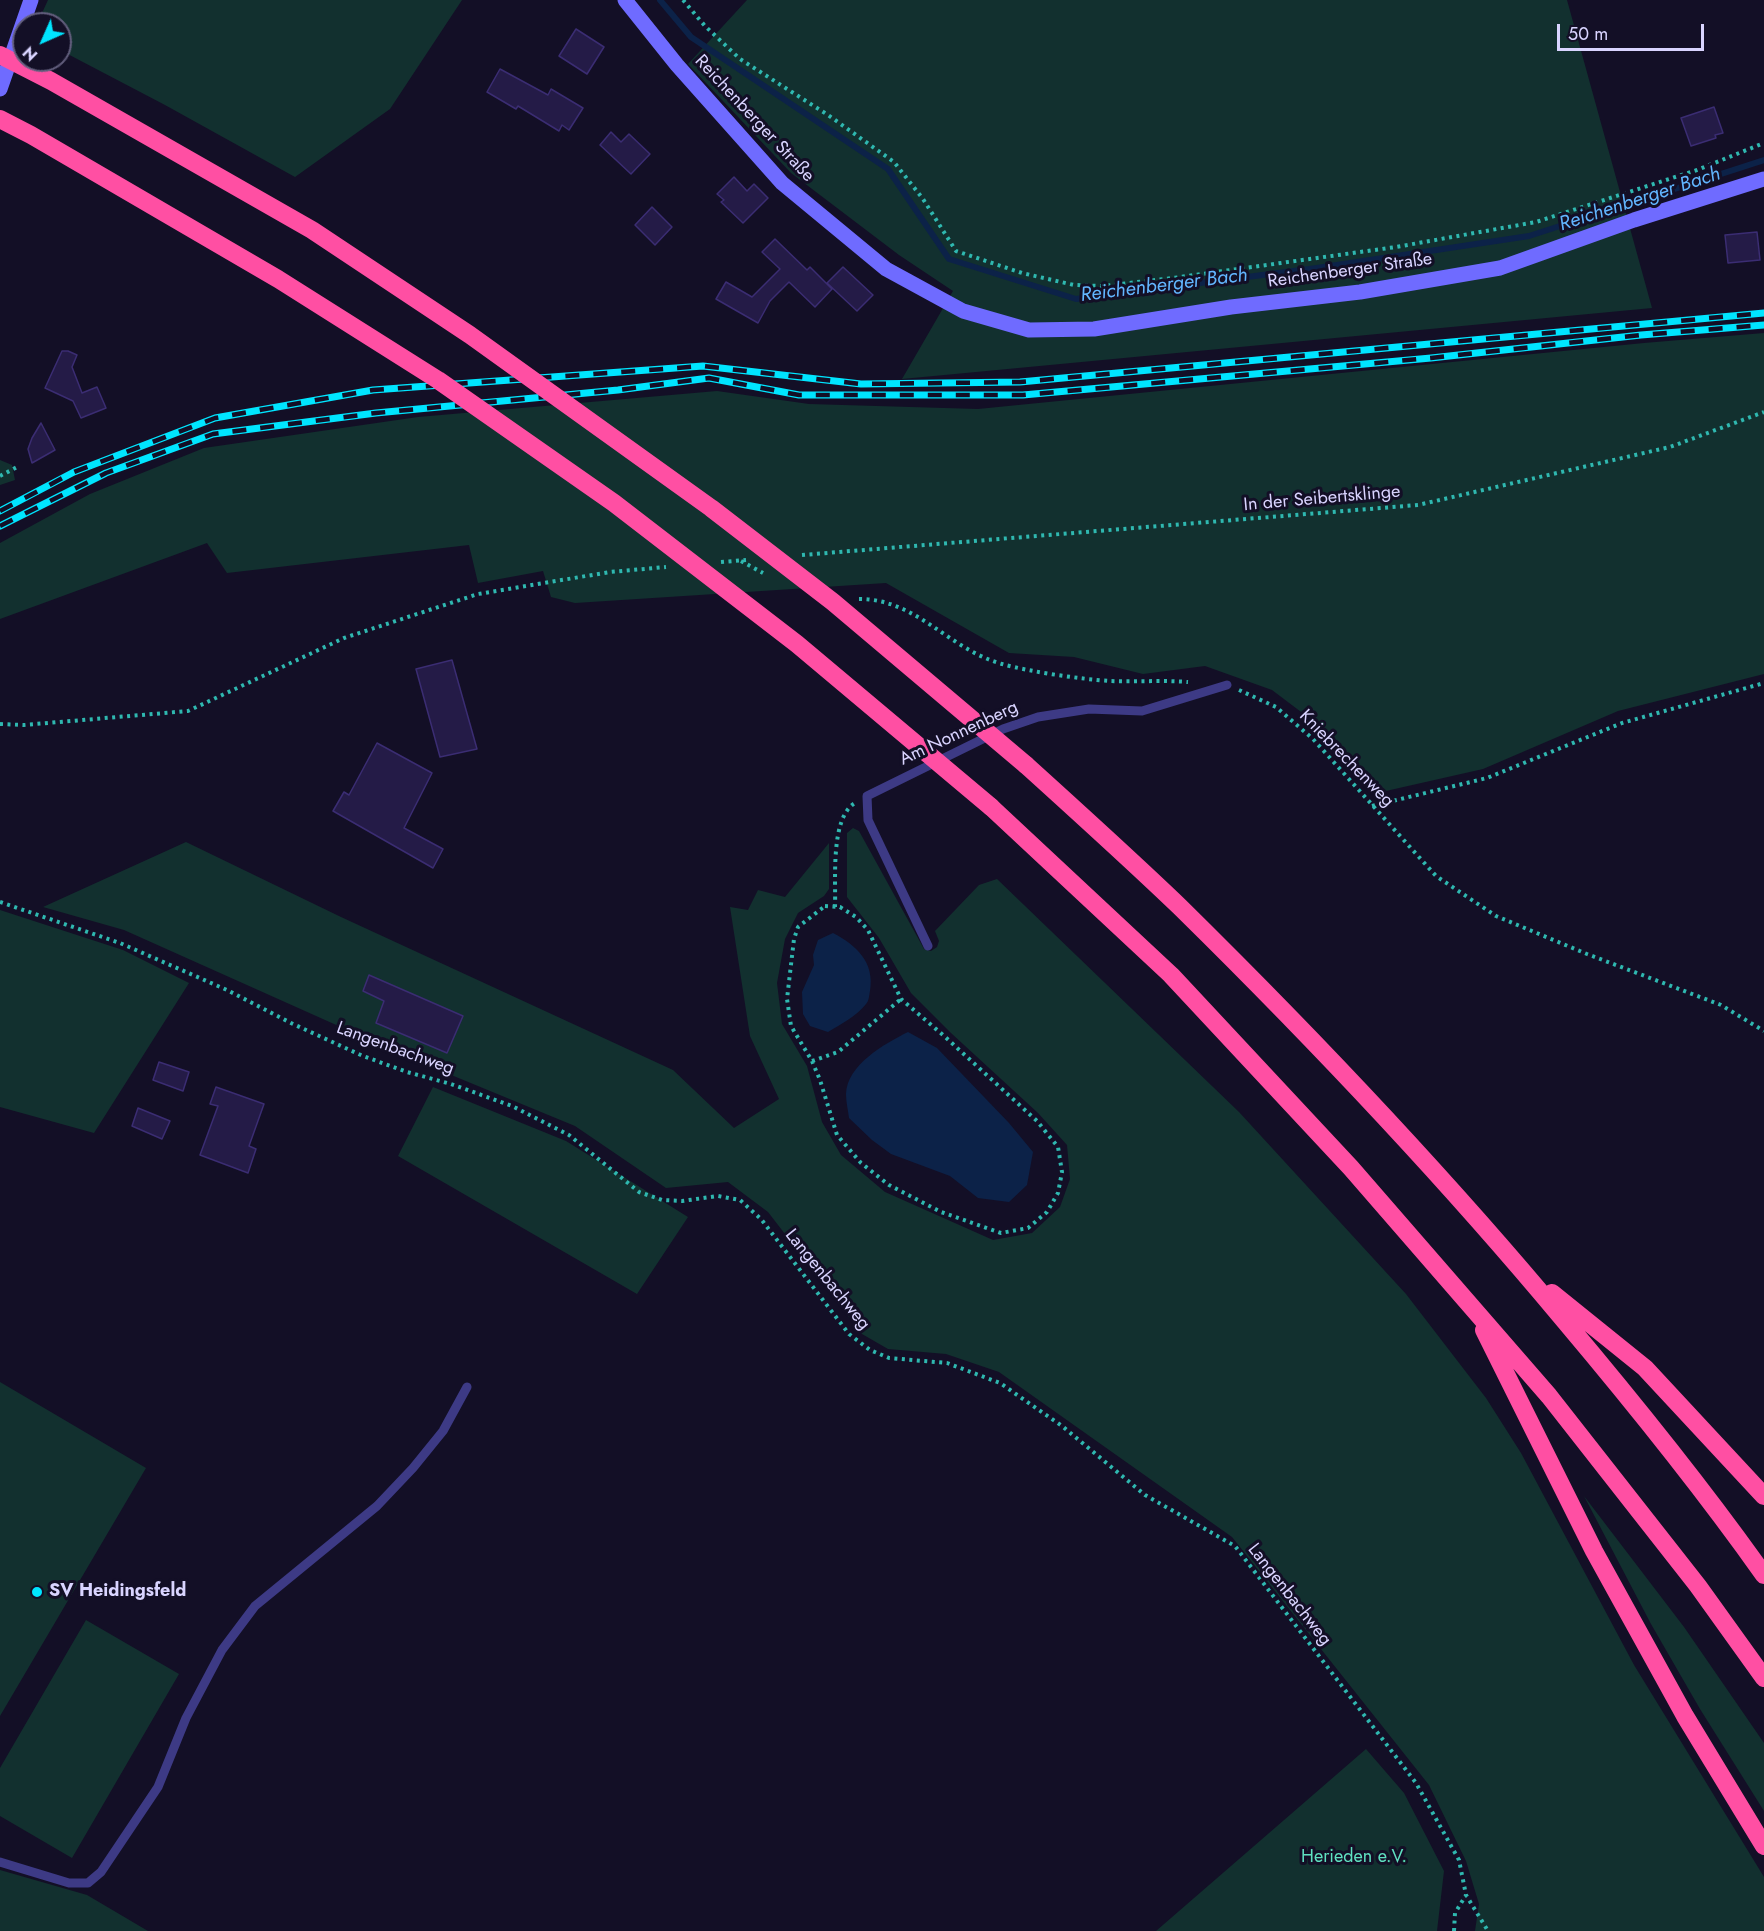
<!DOCTYPE html>
<meta charset="utf-8">
<style>
body{margin:0}
#map{position:relative;width:1764px;height:1931px;overflow:hidden;background:#130f26;font-family:Jost,sans-serif}
canvas{display:block}
.north{position:absolute;left:12px;top:12px;width:60px;height:60px;box-sizing:border-box;background:#130f26;border:2px solid #625e7d;border-radius:50%;rotate:225deg;font-size:16px;font-weight:700;line-height:24px;text-align:center;color:#d9d4ff}
.north::after{content:'';display:block;margin:auto;width:21px;height:27px;background:#00e5ff;clip-path:polygon(50% 0,100% 100%,50% 72%,0 100%)}
.scale{position:absolute;left:1557px;top:24px;width:147px;height:27px;box-sizing:border-box;border:3px solid #d9d4ff;border-top:0;padding-left:8px;font-size:18px;line-height:21px;white-space:nowrap;color:#d9d4ff;-webkit-text-stroke:4px #130f26;paint-order:stroke}
</style>
<div id="map">
<canvas width="1764" height="1931"></canvas>
<div class="north">N</div>
<div class="scale">50 m</div>
</div>
<script>
const ctx = document.querySelector('canvas').getContext('2d');
ctx.lineJoin = 'round';
function paint(path, color) {
  ctx.fillStyle = color;
  ctx.fill(path, 'evenodd');
}
function trace(path, color, width, dash) {
  ctx.strokeStyle = color;
  ctx.lineWidth = width;
  ctx.lineCap = dash ? 'butt' : 'round';
  ctx.setLineDash(dash || []);
  ctx.stroke(path);
}
function drawText(font, color, halo, rows, align = 'center') {
  ctx.font = font + ' Jost,sans-serif';
  ctx.lineWidth = 6;
  ctx.setLineDash([]);
  ctx.textBaseline = 'middle';
  ctx.strokeStyle = halo;
  ctx.fillStyle = color;
  for (const [text, x, y, turn = 0] of rows) {
    ctx.save();
    ctx.translate(x, y);
    ctx.rotate((+turn || 0) * Math.PI / 180);
    ctx.textAlign = isNaN(turn) ? turn : align;
    if (halo) ctx.strokeText(text, 0, 0);
    ctx.fillText(text, 0, 0);
    ctx.restore();
  }
}
const green = new Path2D(`
 M 48,0 L 462,0 L 390,109 L 295,177 L 165,105 L 60,50 L 60,24 L 37,24 Z
 M 747,0 L 1567,0 L 1652,308 L 902,379 L 953,291 L 899,255 L 791,173 L 688,64 Z
 M 1764,333 L 1764,674 L 1618,711 L 1483,769 L 1377,793 L 1317,724 L 1272,690 L 1205,666 L 1143,674 L 1074,657 L 1009,653 L 886,583 L 575,603 L 551,597 L 543,571 L 478,583 L 469,545 L 227,573 L 207,543 L 0,619 L 0,543 L 90,494 L 204,448 L 418,417 L 717,391 L 809,404 L 978,409 L 1644,343 Z
 M 0,460 L 12,465 L 15,480 L 0,485 Z
 M 853,828 L 859,831 L 924,949 L 931,951 L 937,947 L 939,941 L 935,931 L 979,885 L 997,879 L 1239,1112 L 1406,1294 L 1486,1398 L 1521,1453 L 1634,1665 L 1764,1877 L 1764,1931 L 1475,1931 L 1479,1904 L 1466,1861 L 1429,1785 L 1232,1537 L 999,1372 L 946,1354 L 888,1349 L 862,1334 L 768,1212 L 728,1182 L 666,1188 L 575,1126 L 410,1058 L 124,930 L 43,907 L 186,842 L 341,917 L 673,1070 L 734,1128 L 779,1099 L 750,1036 L 730,907 L 748,910 L 758,890 L 785,897 L 829,843 L 829,889 L 824,896 L 798,913 L 785,939 L 777,983 L 782,1024 L 807,1066 L 822,1122 L 841,1155 L 885,1192 L 993,1240 L 1032,1233 L 1060,1207 L 1070,1179 L 1067,1145 L 1038,1113 L 951,1033 L 911,993 L 879,938 L 847,897 L 847,833 Z
 M 0,910 L 123,950 L 189,983 L 94,1133 L 0,1107 Z
 M 433,1087 L 566,1141 L 688,1217 L 637,1294 L 398,1156 Z
 M 0,1382 L 146,1468 L 0,1716 Z
 M 1584,1496 L 1684,1627 L 1764,1743 L 1764,1811 L 1700,1709 L 1651,1624 Z
 M 86,1620 L 179,1674 L 72,1858 L 0,1816 L 0,1768 Z
 M 1366,1749 L 1404,1793 L 1444,1871 L 1437,1931 L 1156,1931 Z
 M 0,1870 L 87,1895 L 148,1931 L 0,1931 Z`);
const water = new Path2D(`
 M 833,933 C 856,945 875,962 870,991 C 869,996 869,1001 866,1004 C 857,1016 841,1024 828,1032 L 810,1026 L 803,1014 L 802,992 L 814,965 L 813,955 L 818,940 Z
 M 908,1032 L 937,1048 L 1009,1123 L 1033,1152 L 1027,1185 L 1009,1202 L 978,1198 L 950,1176 L 891,1154 L 872,1140 L 849,1118 C 848,1110 846,1102 846,1094 C 847,1065 884,1044 908,1032 Z`);
const stream = new Path2D(`
 M 660,0 L 691,37 L 888,169 L 949,259 L 1076,299 L 1317,268 L 1529,236 L 1764,160`);
const building = new Path2D(`
 M 576,29 L 604,47 L 587,74 L 559,56 Z
 M 500,69 L 548,95 L 551,89 L 583,108 L 569,130 L 562,125 L 559,131 L 518,106 L 516,109 L 487,92 Z
 M 1714,107 L 1723,133 L 1715,135 L 1716,138 L 1691,146 L 1681,118 Z
 M 611,132 L 621,142 L 629,134 L 650,154 L 631,174 L 600,145 Z
 M 734,177 L 747,191 L 754,184 L 768,198 L 743,223 L 721,202 L 724,200 L 717,194 Z
 M 652,207 L 672,227 L 655,245 L 635,225 Z
 M 1757,232 L 1760,260 L 1728,263 L 1725,235 Z
 M 775,239 L 807,270 L 810,267 L 832,289 L 815,307 L 789,282 L 770,301 L 758,323 L 716,299 L 726,282 L 752,297 L 780,269 L 762,252 Z
 M 843,267 L 873,295 L 857,311 L 827,283 Z
 M 62,351 L 68,351 L 77,355 L 72,367 L 82,393 L 97,387 L 106,408 L 81,418 L 73,401 L 45,388 Z
 M 41,423 L 55,450 L 32,463 L 28,449 L 32,438 Z
 M 452,660 L 477,749 L 440,757 L 416,669 Z
 M 377,743 L 432,773 L 404,828 L 443,849 L 433,868 L 333,811 L 344,792 L 349,795 Z
 M 369,975 L 463,1016 L 447,1053 L 376,1023 L 384,1001 L 363,991 Z
 M 159,1062 L 189,1072 L 183,1091 L 153,1080 Z
 M 216,1087 L 264,1104 L 249,1146 L 256,1149 L 248,1173 L 200,1155 L 218,1106 L 210,1104 Z
 M 138,1108 L 170,1121 L 162,1139 L 132,1126 Z`);
const path = new Path2D(`
 M 683,0 L 705,26 L 740,59 L 828,115 L 894,162 L 923,199 L 956,251 L 1022,273 L 1074,285 L 1103,286 L 1173,278 L 1396,247 L 1536,222 L 1697,170 L 1764,143
 M 0,476 L 19,466
 M 802,555 L 1418,505 L 1670,447 L 1764,412
 M 741,561 L 763,573
 M 721,562 L 746,560
 M 859,599 C 917,599 948,649 1002,664 C 1031,672 1080,679 1110,681 C 1136,682 1162,680 1188,682
 M 1239,690 L 1276,707 L 1313,739 L 1436,876 L 1496,916 L 1587,954 L 1721,1005 L 1764,1031
 M 0,724 L 24,725 L 188,711 L 344,638 L 478,594 L 610,572 L 666,567
 M 1372,806 L 1487,778 L 1622,723 L 1764,683
 M 0,902 L 120,943 L 227,990 L 293,1024 L 363,1056 L 407,1072 L 451,1084 L 512,1106 L 569,1135 L 639,1192 L 662,1200 L 682,1201 L 718,1196 L 740,1200 L 761,1219 L 849,1334 L 870,1350 L 889,1358 L 947,1363 L 1000,1383 L 1062,1426 L 1145,1495 L 1235,1546 L 1416,1783 L 1459,1860 L 1466,1895 L 1488,1931
 M 825,906 L 840,907 L 856,917 L 868,930 L 901,999 L 943,1035 L 1037,1121 L 1058,1147 L 1062,1172 L 1058,1193 L 1047,1212 L 1028,1228 L 1001,1233 L 941,1212 L 889,1185 L 861,1163 L 837,1135 L 820,1080 L 812,1061 L 791,1026 L 787,999 L 794,939 L 798,927 Z
 M 835,907 C 836,880 830,818 855,803
 M 812,1061 L 838,1052 L 901,999
 M 1454,1931 L 1455,1913 L 1466,1895`);
const service = new Path2D(`
 M 928,946 L 868,820 L 867,796 L 1003,729 L 1038,717 L 1089,709 L 1142,711 L 1227,685
 M 0,1862 L 69,1883 L 88,1883 L 101,1872 L 158,1787 L 186,1718 L 222,1650 L 255,1606 L 377,1506 L 413,1468 L 443,1431 L 467,1387`);
const secondary = new Path2D(`
 M 625,0 L 677,65 L 782,183 L 886,269 L 963,311 L 1029,330 L 1094,329 L 1231,307 L 1360,292 L 1500,268 L 1634,220 L 1764,179
 M 0,89 L 31,0`);
const motorway = new Path2D(`
 M 1026,765 C 1078,812 1130,859 1180,907 C 1314,1039 1443,1175 1563,1319 C 1633,1402 1701,1486 1764,1575
 M 991,807 L 1171,975 L 1351,1168 L 1549,1396 L 1698,1586 L 1764,1678
 M 1552,1293 L 1645,1368 L 1764,1496
 M 1484,1330 L 1594,1551 L 1685,1716 L 1764,1846`);
const rail = new Path2D(`
 M 0,511 L 74,472 L 215,418 L 373,390 L 703,366 L 861,384 L 1020,382 L 1764,313
 M 0,526 L 106,473 L 213,434 L 376,413 L 618,390 L 709,378 L 799,395 L 1023,395 L 1431,358 L 1641,335 L 1764,325`);
const motorwayBridge = new Path2D(`
 M 0,55 L 51,81 L 312,230 L 470,335 L 711,508 L 833,602 L 1026,765
 M 0,119 L 31,135 L 278,279 L 438,380 L 614,503 L 797,644 L 991,807`);
const markers = [
 [37,1592,6,"#00e5ff"]
];
const streetNames = [
 ["Reichenberger Straße",754,119,47],
 ["Reichenberger Straße",1350,271,-8],
 ["In der Seibertsklinge",1322,499,-5],
 ["Am Nonnenberg",959,734,-25],
 ["Kniebrechenweg",1346,759,46],
 ["Langenbachweg",395,1049,20],
 ["Langenbachweg",827,1280,51],
 ["Langenbachweg",1289,1595,52]
];
const poiNames = [
 ["SV Heidingsfeld",49,1592]
];
const parkNames = [
 ["Herieden e.V.",1354,1858]
];
const waterNames = [
 ["Reichenberger Bach",1640,200,-18],
 ["Reichenberger Bach",1164,286,-7]
];
paint(green, '#12302f');
paint(water, '#0c2248');
trace(stream, '#0c2248', 6);
paint(building, '#241b47');
trace(building, '#3b2d73', 1.5);
trace(path, '#2fb8b0', 4, [3, 4.5]);
trace(service, '#3d3a85', 9);
trace(secondary, '#6f6bff', 15);
trace(motorway, '#ff4fa3', 18);
trace(rail, '#00e5ff', 7);
trace(rail, '#130f26', 4.5, [14]);
trace(motorwayBridge, '#ff4fa3', 18);
for (const [x, y, r, color] of markers) {
  const dot = new Path2D();
  dot.arc(x, y, r, 0, 2 * Math.PI);
  ctx.fillStyle = color;
  ctx.fill(dot);
  trace(dot, '#130f26', 2);
}
drawText('18px', '#d9d4ff', '#130f26', streetNames);
drawText('bold 18px', '#d9d4ff', '#130f26', poiNames, 'left');
drawText('18px', '#5fe0c0', '#130f26', parkNames);
drawText('italic 20px', '#62b6ff', '#130f26', waterNames);
</script>
